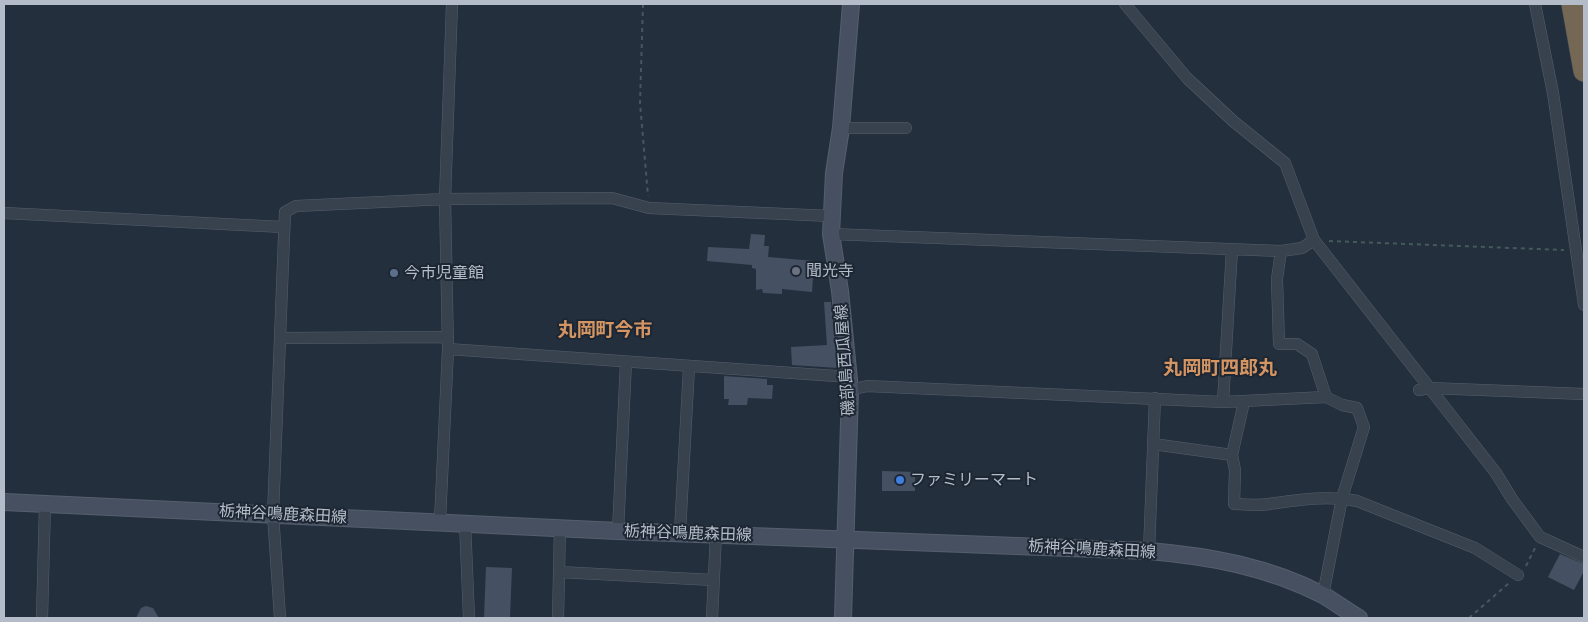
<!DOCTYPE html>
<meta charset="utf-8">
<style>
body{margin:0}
#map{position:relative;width:1588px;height:622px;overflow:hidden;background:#242f3e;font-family:Lato,sans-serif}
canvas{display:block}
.frame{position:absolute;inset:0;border:5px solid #b4bcc9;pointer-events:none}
</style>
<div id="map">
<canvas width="1588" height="622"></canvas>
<div class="frame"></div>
</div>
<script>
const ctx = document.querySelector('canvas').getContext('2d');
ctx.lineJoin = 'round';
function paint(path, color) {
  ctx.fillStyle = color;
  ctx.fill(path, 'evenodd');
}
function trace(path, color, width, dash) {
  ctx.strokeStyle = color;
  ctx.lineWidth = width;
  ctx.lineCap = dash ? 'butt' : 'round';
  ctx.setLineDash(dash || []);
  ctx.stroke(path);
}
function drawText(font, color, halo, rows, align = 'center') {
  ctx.font = font + ' Lato,"Noto Sans JP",sans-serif';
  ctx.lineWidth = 4;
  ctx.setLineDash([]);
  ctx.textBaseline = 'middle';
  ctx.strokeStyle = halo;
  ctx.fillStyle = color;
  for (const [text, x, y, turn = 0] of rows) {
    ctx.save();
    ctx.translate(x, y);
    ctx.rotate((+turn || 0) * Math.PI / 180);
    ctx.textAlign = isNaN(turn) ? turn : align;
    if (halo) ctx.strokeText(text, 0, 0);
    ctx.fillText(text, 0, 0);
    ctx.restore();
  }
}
const building = new Path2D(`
 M 751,234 L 765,235 L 764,246 L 769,246 L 768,257 L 814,261 L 812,292 L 782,289 L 782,294 L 763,293 L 762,289 L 756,290 L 756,269 L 752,268 L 752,265 L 707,261 L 708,247 L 749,249 Z
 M 824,302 L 831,302 L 838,368 L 792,365 L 791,347 L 827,345 Z
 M 724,376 L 767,379 L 767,385 L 773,385 L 772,399 L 748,398 L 747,405 L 728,405 L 729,399 L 724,399 Z
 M 882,471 L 915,472 L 915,491 L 882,491 Z
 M 1560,554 L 1584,564 L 1584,571 L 1574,590 L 1548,577 Z
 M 486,567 L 512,568 L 510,618 L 484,618 Z
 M 146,606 L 153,608 L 159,618 L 136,618 L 141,608 Z`);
const path = new Path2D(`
 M 643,4 L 640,103 L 648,196
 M 1329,241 L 1564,250
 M 1526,566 L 1535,548
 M 1469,618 L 1509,583`);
const street = new Path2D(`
 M 1125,4 L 1187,78 L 1233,121 L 1285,163 L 1314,240 L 1496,473 L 1512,499 L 1540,537 L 1584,557
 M 1535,4 L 1553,93 L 1584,305
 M 841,128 L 906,128
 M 4,213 L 283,227
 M 831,234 L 1281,251 L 1302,248 L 1314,240
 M 1281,251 L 1277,279 L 1279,344 L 1297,344 L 1312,354 L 1326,397
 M 280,338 L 448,337
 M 448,349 L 850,377
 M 850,390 L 867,386 L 1223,402 L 1326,397 L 1342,405 L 1357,408 L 1364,427 L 1342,498 L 1323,595
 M 1419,390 L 1430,388 L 1584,394
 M 1223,402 L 1232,249
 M 1244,402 L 1232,455 L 1235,470 L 1234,504 C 1245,504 1258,506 1269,504 C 1298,500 1327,495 1357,501 L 1475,548 L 1518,575
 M 1153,444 L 1232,455
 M 440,521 L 448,349 L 445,199 L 452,4
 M 465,522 L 469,618
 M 618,531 L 626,362
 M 680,532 L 689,367
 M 1149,551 L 1155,398
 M 559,572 L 713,580
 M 42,618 L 45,504
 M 280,618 L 273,514 L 285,212 L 296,206 L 445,199 L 612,198 L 649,208 L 831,216
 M 558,618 L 560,527
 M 712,618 L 716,534`);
const secondary = new Path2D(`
 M 4,502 L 618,531 L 1149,551 C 1209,556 1269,567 1323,595 C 1335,602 1347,611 1359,618
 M 843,618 L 850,390 L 840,291 L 831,234 L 834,173 L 841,128 L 851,4`);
const highway = new Path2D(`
 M 1572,4 L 1584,71`);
const markers = [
 [796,271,5,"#6b7280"],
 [394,273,5,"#5c6f8a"],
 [900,480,5,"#3f7fe0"]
];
const poiNames = [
 ["聞光寺",806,271],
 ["今市児童館",404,273],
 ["ファミリーマート",910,480]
];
const streetNames = [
 ["磯部島西瓜屋線",845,360,-94],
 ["栃神谷鳴鹿森田線",283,514,3],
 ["栃神谷鳴鹿森田線",688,533,2],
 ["栃神谷鳴鹿森田線",1092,549,3]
];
const quarterNames = [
 ["丸岡町今市",605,330],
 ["丸岡町四郎丸",1220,368]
];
paint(building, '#455162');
trace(street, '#565f6c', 12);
trace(secondary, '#565f6c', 18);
trace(highway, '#434c59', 22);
trace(path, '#44595c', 2, [4, 4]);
trace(street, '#38414e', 11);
trace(secondary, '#465061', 16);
trace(highway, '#746855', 21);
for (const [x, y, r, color] of markers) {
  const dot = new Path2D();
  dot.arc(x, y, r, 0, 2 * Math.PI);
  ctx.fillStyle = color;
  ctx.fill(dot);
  trace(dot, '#1d2633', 2);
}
drawText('16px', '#b4bcc9', '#1d2633', poiNames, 'left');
drawText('16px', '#b4bcc9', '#1d2633', streetNames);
drawText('bold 19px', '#d59563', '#1d2633', quarterNames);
</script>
